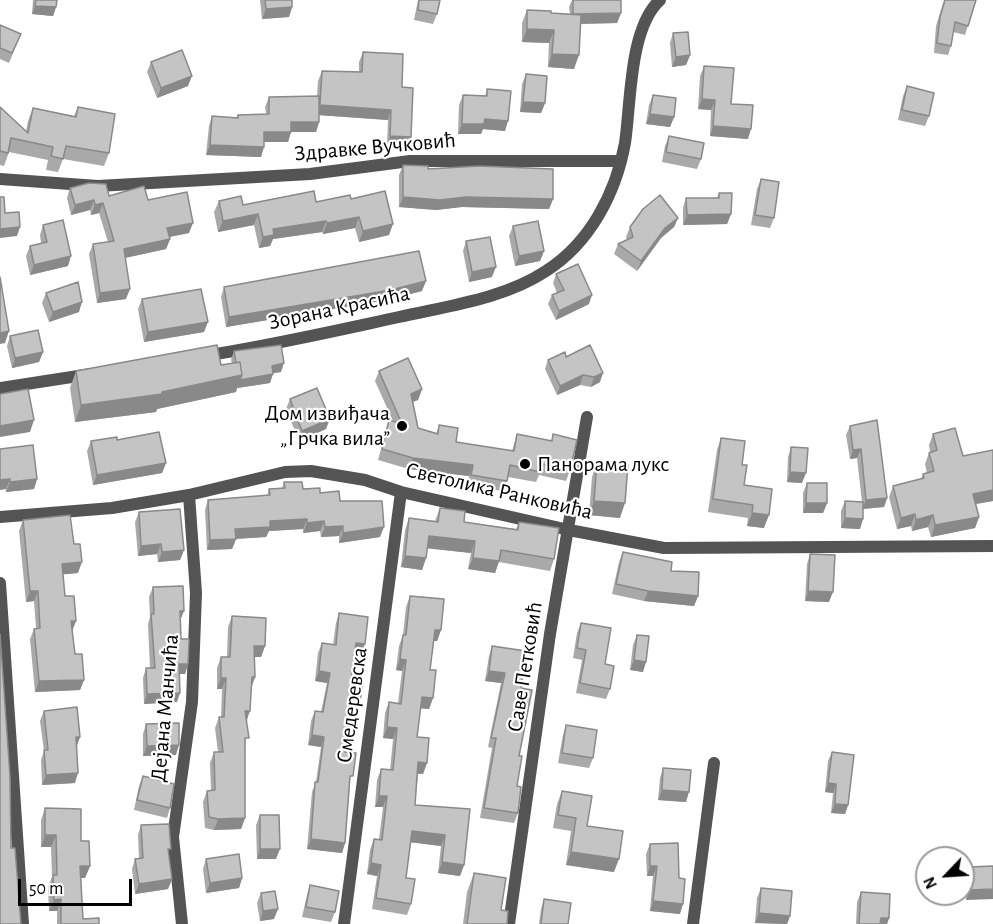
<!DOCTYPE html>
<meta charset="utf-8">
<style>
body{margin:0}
#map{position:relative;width:993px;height:924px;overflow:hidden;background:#fff;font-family:"Alegreya Sans",sans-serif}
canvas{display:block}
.north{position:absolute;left:915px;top:846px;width:60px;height:60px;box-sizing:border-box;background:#fff;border:2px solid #999;border-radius:50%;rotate:245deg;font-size:16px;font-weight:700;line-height:24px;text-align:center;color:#000}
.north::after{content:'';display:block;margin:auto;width:21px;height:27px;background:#000;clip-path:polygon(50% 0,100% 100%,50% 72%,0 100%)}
.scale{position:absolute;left:18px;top:879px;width:114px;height:27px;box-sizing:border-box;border:3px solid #000;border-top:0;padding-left:8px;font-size:18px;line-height:21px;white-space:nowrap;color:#000;-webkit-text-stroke:4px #fff;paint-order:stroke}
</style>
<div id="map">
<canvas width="993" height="924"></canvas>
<div class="north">N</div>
<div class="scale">50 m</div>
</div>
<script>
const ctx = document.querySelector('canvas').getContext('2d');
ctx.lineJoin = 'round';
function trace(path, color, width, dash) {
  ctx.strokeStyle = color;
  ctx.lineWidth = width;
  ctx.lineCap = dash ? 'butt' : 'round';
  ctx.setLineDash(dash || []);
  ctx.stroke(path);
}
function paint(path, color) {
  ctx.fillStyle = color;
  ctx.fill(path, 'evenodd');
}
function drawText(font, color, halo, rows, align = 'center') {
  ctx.font = font + ' "Alegreya Sans",sans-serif';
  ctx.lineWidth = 4.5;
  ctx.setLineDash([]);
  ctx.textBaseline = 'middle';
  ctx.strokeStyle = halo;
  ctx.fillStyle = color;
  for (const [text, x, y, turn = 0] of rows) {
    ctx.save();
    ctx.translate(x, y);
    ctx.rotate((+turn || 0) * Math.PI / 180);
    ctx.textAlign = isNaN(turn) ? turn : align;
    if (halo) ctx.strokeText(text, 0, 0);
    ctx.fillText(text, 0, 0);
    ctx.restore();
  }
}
const minor = new Path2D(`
 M 0,179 L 98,186 L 310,174 L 410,161 L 621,161
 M 203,356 C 269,346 334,331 399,317 C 447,306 504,299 546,271 C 590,243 616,193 625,143 C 631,103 629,28 660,0
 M 0,388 L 91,374
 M 0,517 L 112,508 L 189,495 L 285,472 L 311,471 L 365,480 L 401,492 L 569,530 L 664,548 L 993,546
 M 0,583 L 23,924
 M 182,924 L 173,837 L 192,702 L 196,593 L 189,495
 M 344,924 L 401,492
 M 509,924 L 550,634 L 587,417
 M 693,924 L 714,763`);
const wall = new Path2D(`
 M 33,0 L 57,0 L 56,7 L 53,16 L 32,14 Z
 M 260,0 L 292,0 L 292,7 L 289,17 L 262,19 Z
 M 418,0 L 440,0 L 437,14 L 433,24 L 414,20 Z
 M 572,0 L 621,0 L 621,13 L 617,23 L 580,24 L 574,69 L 548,67 L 549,43 L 522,42 L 522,23 L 527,10 L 551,13 L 570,14 L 569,7 Z
 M 944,0 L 976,0 L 965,35 L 953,32 L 951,46 L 948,55 L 934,53 L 936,26 Z
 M 0,25 L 21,34 L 9,63 L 0,59 Z
 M 673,33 L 690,55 L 686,65 L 672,67 L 670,43 Z
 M 363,52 L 402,87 L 407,147 L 387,146 L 388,120 L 319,115 L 319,122 L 316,132 L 291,132 L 288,142 L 264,142 L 261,157 L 206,155 L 209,126 L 212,116 L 236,118 L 238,115 L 266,114 L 265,107 L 269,97 L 317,96 L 318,81 L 322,71 L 359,72 L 359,62 Z
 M 151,62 L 188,86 L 157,98 L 147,72 Z
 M 704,66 L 748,139 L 710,136 L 711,110 L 698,109 L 700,76 Z
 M 526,74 L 545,103 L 541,113 L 520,112 L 522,84 Z
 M 907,86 L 929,116 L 925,126 L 898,120 L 903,96 Z
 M 487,89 L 505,131 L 483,129 L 481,134 L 458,134 L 459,105 L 463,95 L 485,96 Z
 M 653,95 L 674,117 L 670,127 L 646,124 L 649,105 Z
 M 0,107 L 26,131 L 28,121 L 33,108 L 74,116 L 78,107 L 109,153 L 104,166 L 63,159 L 58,172 L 46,170 L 48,160 L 9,152 L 4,166 L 0,165 Z
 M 669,136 L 701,159 L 697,169 L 662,162 L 665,146 Z
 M 403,165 L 428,169 L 553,199 L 549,209 L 462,207 L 436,210 L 399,207 L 399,175 Z
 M 761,179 L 774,218 L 770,228 L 751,225 L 757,189 Z
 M 70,188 L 109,196 L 148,200 L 189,233 L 169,237 L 170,239 L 166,249 L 125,258 L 126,299 L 97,303 L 89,254 L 93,244 L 108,242 L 99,213 L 91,215 L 90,210 L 71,215 L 67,198 Z
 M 719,193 L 731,214 L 727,224 L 683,225 L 683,208 L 686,198 L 717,198 Z
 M 351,199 L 389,235 L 359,242 L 355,228 L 323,234 L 322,232 L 273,239 L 270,246 L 259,248 L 254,225 L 218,232 L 214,212 L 219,201 L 243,205 Z
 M 678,218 L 674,227 L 661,238 L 637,271 L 614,254 L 618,244 L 627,240 L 626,237 L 630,227 Z
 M 43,225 L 68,266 L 30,275 L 26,256 L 30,246 L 41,243 L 40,235 Z
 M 513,226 L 544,251 L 540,261 L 515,266 L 509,236 Z
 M 466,241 L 492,277 L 469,282 L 463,251 Z
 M 556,274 L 589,304 L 556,320 L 548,304 L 552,295 L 557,293 L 553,283 Z
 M 224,287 L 422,291 L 387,300 L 226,327 L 221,297 Z
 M 46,293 L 79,312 L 49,322 L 42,303 Z
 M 142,299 L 204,332 L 144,342 L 138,309 Z
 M 10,336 L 43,352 L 39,362 L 12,368 L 7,346 Z
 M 234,351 L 281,372 L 273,373 L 270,383 L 237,388 L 236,392 L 157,409 L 156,412 L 75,422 L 70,388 L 76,371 L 221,365 L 232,363 L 231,360 Z
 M 566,357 L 600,382 L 591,387 L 580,385 L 557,395 L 545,369 L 548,360 Z
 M 379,371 L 422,389 L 418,400 L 413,402 L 418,428 L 436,434 L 439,425 L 456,442 L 512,451 L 517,434 L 551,441 L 553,434 L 570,470 L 566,481 L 539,475 L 536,482 L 508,477 L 503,491 L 467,486 L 469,476 L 409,469 L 378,460 L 389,420 L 393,421 L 375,381 Z
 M 290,399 L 326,429 L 299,441 L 286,409 Z
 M 850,426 L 887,498 L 884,507 L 863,509 L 860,529 L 841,528 L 841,511 L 845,501 L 862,502 L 857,458 L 850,459 L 846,435 Z
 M 933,434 L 963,456 L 993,450 L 993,501 L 976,504 L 979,517 L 975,528 L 931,537 L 928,527 L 912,531 L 911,526 L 897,529 L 889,497 L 893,486 L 921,479 L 923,474 L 927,473 L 925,464 L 929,453 L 930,452 L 929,445 Z
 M 721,438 L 742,465 L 744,485 L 764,528 L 747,526 L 748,518 L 708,512 L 717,450 Z
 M 117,440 L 166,463 L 162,473 L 93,485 L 87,451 L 91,441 Z
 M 791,447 L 802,483 L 787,482 L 788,457 Z
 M 0,449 L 37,479 L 34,489 L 6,492 Z
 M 597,462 L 620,518 L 589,515 L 592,477 Z
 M 284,482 L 303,489 L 320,493 L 340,501 L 380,537 L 339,543 L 339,536 L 321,537 L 320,531 L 303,533 L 303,529 L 269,531 L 266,537 L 236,539 L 232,549 L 207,550 L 205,510 L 208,500 L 267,496 L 269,489 L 282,488 Z
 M 807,483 L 827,503 L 823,513 L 803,513 L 803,493 Z
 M 440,508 L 464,522 L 516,529 L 519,522 L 554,559 L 550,571 L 499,562 L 495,573 L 468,569 L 471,553 L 427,548 L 426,558 L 422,570 L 401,567 L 405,530 L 409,518 L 435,521 Z
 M 139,512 L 184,550 L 180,560 L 158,562 L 157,554 L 138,556 L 135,522 Z
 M 23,520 L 78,573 L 63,574 L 65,596 L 72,630 L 75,654 L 84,680 L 80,690 L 35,692 L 30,639 L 34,629 L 36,628 L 34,601 L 26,602 L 19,531 Z
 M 623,552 L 671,571 L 698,596 L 694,606 L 644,601 L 612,594 L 619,562 Z
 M 810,554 L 829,602 L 805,601 L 807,564 Z
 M 153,587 L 180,621 L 181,639 L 188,664 L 185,674 L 179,674 L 177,702 L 144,704 L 143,678 L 146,668 L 150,668 L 148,624 L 150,617 L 149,597 Z
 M 410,596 L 441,630 L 437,641 L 434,641 L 430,670 L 433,698 L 429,709 L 420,708 L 417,737 L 427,763 L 423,774 L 418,774 L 415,805 L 470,809 L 464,865 L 460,876 L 438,873 L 441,846 L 410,842 L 406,878 L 411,904 L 407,915 L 372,909 L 377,876 L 367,874 L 370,850 L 374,839 L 379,839 L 383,807 L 375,807 L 377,780 L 381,769 L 390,770 L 393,739 L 383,738 L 385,713 L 389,702 L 398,703 L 402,671 L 396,670 L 399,646 L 403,635 L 406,607 Z
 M 339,613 L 361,654 L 355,654 L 351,681 L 359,706 L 355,716 L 350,715 L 345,752 L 350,784 L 345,843 L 342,853 L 307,849 L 312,792 L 316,782 L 321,747 L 308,745 L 311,721 L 315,711 L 321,712 L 327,683 L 315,681 L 318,653 L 322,643 L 333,645 L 336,623 Z
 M 232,616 L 265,646 L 261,657 L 254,657 L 255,677 L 251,688 L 247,722 L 245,747 L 245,818 L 241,829 L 214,830 L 205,828 L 203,802 L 207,791 L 211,790 L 210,763 L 214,752 L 218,752 L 215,728 L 219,717 L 221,717 L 222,689 L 217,689 L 217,668 L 221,657 L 227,657 L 228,627 Z
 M 581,623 L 610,689 L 606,699 L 576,693 L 582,660 L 573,658 L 577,633 Z
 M 637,635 L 643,672 L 630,670 L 633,645 Z
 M 492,646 L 521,688 L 519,756 L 517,786 L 518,813 L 514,823 L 480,818 L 492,748 L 488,747 L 501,683 L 485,681 L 489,656 Z
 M 44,711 L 80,737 L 77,746 L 75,783 L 42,785 L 41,760 L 44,751 L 40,721 Z
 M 146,724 L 176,755 L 143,756 L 143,734 Z
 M 566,725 L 593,758 L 589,768 L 558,763 L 563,735 Z
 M 832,752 L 848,805 L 845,814 L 831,813 L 833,793 L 825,792 L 828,761 Z
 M 663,768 L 686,802 L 658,800 L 660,778 Z
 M 143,776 L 170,808 L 167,818 L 134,810 L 139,786 Z
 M 562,791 L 614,872 L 566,865 L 571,831 L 553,828 L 557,804 Z
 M 45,808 L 81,841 L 90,866 L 85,878 L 81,878 L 83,919 L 99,924 L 57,924 L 57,911 L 49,911 L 48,887 L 52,877 L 51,847 L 41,847 L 41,820 Z
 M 260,815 L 276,859 L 257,859 L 256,825 Z
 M 141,825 L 169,855 L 172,879 L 168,889 L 135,894 L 132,869 L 135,859 L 139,858 L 138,835 Z
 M 650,844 L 680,914 L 650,911 L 653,876 L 647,876 L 646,854 Z
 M 206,859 L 242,878 L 239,888 L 206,893 L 203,869 Z
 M 993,866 L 966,900 L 965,877 L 968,867 Z
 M 474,873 L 501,910 L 507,924 L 463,924 L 467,892 Z
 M 310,885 L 335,912 L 331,922 L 302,917 L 307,895 Z
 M 761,888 L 790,916 L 787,924 L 755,923 L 757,898 Z
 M 861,892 L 889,918 L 887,924 L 856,924 L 857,902 Z
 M 261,893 L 274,919 L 260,921 L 257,903 Z
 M 544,899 L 568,924 L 539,924 L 541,909 Z`);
const shadedWall = new Path2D(`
 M 35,6 L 56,7 L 53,16 L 32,14 Z
 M 292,7 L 289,17 L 262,19 L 266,9 Z
 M 621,13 L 617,23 L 570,24 L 573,14 Z
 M 527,29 L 554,30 L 549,43 L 522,42 Z
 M 552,54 L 579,55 L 574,69 L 548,67 Z
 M 690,55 L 686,65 L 672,67 L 676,57 Z
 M 192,76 L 188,86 L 157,98 L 161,88 Z
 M 702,99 L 715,100 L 711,110 L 698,109 Z
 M 523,102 L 545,103 L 541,113 L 520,112 Z
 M 320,105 L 391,110 L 388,120 L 317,115 Z
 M 650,114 L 674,117 L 670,127 L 646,124 Z
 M 485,119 L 508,121 L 505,131 L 483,129 L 481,134 L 458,134 L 462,124 Z
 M 291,122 L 319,122 L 316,132 L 291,132 L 288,142 L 260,142 L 264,132 Z
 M 713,126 L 751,129 L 748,139 L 710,136 Z
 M 390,136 L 411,137 L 407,147 L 387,146 Z
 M 210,145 L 264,147 L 261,157 L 206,155 Z
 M 403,197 L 466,197 L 553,199 L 549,209 L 462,207 L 436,210 L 399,207 Z
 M 94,200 L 90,210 L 71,215 L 75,205 Z
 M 103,203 L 99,213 L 91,215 L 95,205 Z
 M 258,214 L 254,225 L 218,232 L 223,221 Z
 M 731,214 L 727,224 L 683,225 L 687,215 Z
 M 359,217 L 355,228 L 323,234 L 327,223 Z
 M 678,218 L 674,227 L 661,238 L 637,271 L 641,261 L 665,228 Z
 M 326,221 L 322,232 L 273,239 L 270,246 L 259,248 L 263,237 L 273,229 Z
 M 193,223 L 189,233 L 164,238 L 167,228 Z
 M 393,224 L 389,235 L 359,242 L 363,231 Z
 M 20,227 L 17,236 L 0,238 L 0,229 Z
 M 170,239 L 166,249 L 120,259 L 124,249 Z
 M 544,251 L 540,261 L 515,266 L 519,256 Z
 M 71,256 L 68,266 L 30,275 L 34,265 Z
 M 496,267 L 492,277 L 469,282 L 472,272 Z
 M 426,281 L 422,291 L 387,300 L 226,327 L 229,317 Z
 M 130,289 L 126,299 L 97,303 L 100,293 Z
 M 592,295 L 589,304 L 556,320 L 559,311 Z
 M 82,302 L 79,312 L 49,322 L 53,312 Z
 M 208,322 L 204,332 L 144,342 L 148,332 Z
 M 9,331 L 5,343 L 0,344 L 0,333 Z
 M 43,352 L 39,362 L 12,368 L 15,358 Z
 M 284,363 L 281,372 L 268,374 L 272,366 Z
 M 603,373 L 600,382 L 591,387 L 594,377 Z
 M 273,374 L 270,383 L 237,388 L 236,392 L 157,409 L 156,412 L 75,422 L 81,405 L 162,392 L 242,375 Z
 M 583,375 L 580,385 L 557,395 L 560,386 Z
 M 422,389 L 418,400 L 407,404 L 411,394 Z
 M 330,419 L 326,429 L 299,441 L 302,431 Z
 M 34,420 L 30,432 L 0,437 L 0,426 Z
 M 861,449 L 857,458 L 850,459 L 853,450 Z
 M 413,458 L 473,465 L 469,476 L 409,469 Z
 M 166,463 L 162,473 L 93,485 L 97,475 Z
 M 790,472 L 806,473 L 802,483 L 787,482 Z
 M 10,479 L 6,489 L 0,490 L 0,480 Z
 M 37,479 L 34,489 L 6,492 L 10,482 Z
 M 993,490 L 993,501 L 969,505 L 973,494 Z
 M 887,498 L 884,507 L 862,509 L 866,500 Z
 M 594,501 L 625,503 L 620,518 L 589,515 Z
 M 806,503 L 827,503 L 823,513 L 803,513 Z
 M 752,513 L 769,515 L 764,528 L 747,526 Z
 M 915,514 L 911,526 L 897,529 L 901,518 Z
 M 933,515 L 928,527 L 912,531 L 916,520 Z
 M 979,517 L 975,528 L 931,537 L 935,525 Z
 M 845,518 L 863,519 L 860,529 L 841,528 Z
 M 307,519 L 303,529 L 269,531 L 266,537 L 232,539 L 235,529 L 270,521 Z
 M 324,521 L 320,531 L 303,533 L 307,523 Z
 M 343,526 L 339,536 L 321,537 L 325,527 Z
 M 384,527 L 380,537 L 339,543 L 343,533 Z
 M 429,536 L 475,541 L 471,553 L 424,548 Z
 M 236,539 L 232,549 L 207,550 L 210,540 Z
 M 161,544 L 157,554 L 138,556 L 141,546 Z
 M 184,550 L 180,560 L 158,562 L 162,552 Z
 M 405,556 L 426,558 L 422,570 L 401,567 Z
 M 473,558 L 499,561 L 495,573 L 468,569 Z
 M 82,562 L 78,573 L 58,575 L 62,564 Z
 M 30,591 L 38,591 L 34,601 L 26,602 Z
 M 648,591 L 698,596 L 694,606 L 644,601 Z
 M 808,591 L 833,592 L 829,602 L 805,601 Z
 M 180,611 L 184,611 L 180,621 Z
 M 71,621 L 76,621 L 72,632 Z
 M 435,630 L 441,630 L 437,641 L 431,641 Z
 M 356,643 L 365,644 L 361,654 L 352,653 Z
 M 254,646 L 265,646 L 261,657 L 250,657 Z
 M 400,659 L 406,660 L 402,671 L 396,670 Z
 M 634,660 L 646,662 L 643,672 L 630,670 Z
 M 179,664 L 188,664 L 185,674 L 175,674 Z
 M 319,671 L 330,673 L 327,683 L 315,681 Z
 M 489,671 L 505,673 L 501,683 L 485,681 Z
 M 252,677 L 255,677 L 251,688 Z
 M 221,678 L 226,678 L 222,689 L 217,689 Z
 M 84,680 L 80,690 L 35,692 L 39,681 Z
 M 180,693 L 177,702 L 144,704 L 147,694 Z
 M 422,697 L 433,698 L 429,709 L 417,708 Z
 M 245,711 L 250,711 L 246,722 Z
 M 387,727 L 397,728 L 393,739 L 383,738 Z
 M 312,735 L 324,737 L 321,747 L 308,745 Z
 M 76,737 L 80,737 L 76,747 Z
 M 179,745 L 176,755 L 143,756 L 147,746 Z
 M 418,762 L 427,763 L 423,774 L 414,773 Z
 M 78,773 L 75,783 L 42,785 L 46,775 Z
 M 828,783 L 836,784 L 833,793 L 825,792 Z
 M 662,790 L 689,792 L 686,802 L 658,800 Z
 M 379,796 L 387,796 L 383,807 L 375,807 Z
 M 835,804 L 848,805 L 845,814 L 831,813 Z
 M 245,818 L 241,829 L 214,830 L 218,819 Z
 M 412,831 L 445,835 L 441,846 L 408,842 Z
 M 45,835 L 56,835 L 51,847 L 41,847 Z
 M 311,839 L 345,843 L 342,853 L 307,849 Z
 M 260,849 L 280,849 L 276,859 L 257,859 Z
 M 571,852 L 619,859 L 614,872 L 566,865 Z
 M 442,862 L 464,865 L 460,876 L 438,873 Z
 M 371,863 L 381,865 L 377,876 L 367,874 Z
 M 80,866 L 90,866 L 85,878 L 76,878 Z
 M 650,866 L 657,866 L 653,876 L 647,876 Z
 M 242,878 L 239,888 L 206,893 L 210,883 Z
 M 172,879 L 168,889 L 135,894 L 139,884 Z
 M 993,889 L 993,899 L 966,900 L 970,890 Z
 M 61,899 L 57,911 L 49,911 L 54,900 Z
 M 653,901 L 683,904 L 680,914 L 650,911 Z
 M 278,909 L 274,919 L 260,921 L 263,911 Z
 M 759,913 L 790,916 L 787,924 L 755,923 Z
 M 881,918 L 889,918 L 887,924 L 878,924 Z`);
const building = new Path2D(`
 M 36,0 L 57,0 L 56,7 L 35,6 Z
 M 265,0 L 292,0 L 292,7 L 266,9 Z
 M 419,0 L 440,0 L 437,14 L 418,10 Z
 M 573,0 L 621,0 L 621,13 L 573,14 Z
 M 945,0 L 976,0 L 968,26 L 955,22 L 951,46 L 937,43 L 940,17 Z
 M 527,10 L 551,11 L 551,13 L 581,15 L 579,55 L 552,54 L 554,30 L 527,29 Z
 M 0,25 L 21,34 L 12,53 L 0,48 Z
 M 688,32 L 690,55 L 676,57 L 673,33 Z
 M 182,50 L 192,76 L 161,88 L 151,62 Z
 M 363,52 L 403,54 L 402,87 L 413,88 L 411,137 L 390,136 L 391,110 L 320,105 L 322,71 L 362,72 Z
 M 704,66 L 734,68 L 731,104 L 753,105 L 751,129 L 713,126 L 715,100 L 702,99 Z
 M 526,74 L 547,76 L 545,103 L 523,102 Z
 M 907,86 L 934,93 L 929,116 L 902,110 Z
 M 487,89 L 511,91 L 508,121 L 485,119 L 484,124 L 462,124 L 463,95 L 487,96 Z
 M 653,95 L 676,98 L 674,117 L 650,114 Z
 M 319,96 L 319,122 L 291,122 L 291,132 L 264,132 L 264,147 L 210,145 L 212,116 L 238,118 L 238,115 L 269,114 L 269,97 Z
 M 0,107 L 28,133 L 33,108 L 76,117 L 78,107 L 115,114 L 109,153 L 66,146 L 63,159 L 51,156 L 53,147 L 11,138 L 8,153 L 0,151 Z
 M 669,136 L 704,143 L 701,159 L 666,152 Z
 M 403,165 L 428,166 L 428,169 L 479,166 L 553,169 L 553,199 L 466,197 L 440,200 L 403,197 Z
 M 761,179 L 779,182 L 774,218 L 755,215 Z
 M 89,183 L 106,184 L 109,196 L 144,186 L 148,200 L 187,192 L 193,223 L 167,228 L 170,239 L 124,249 L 130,289 L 100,293 L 93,244 L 114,241 L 103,203 L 95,205 L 94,200 L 75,205 L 70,188 Z
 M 314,191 L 316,202 L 350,195 L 351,199 L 385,191 L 393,224 L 363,231 L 359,217 L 327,223 L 326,221 L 273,229 L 274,235 L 263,237 L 258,214 L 223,221 L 219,201 L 241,196 L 243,205 Z
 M 719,193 L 732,193 L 731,214 L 687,215 L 686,198 L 719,198 Z
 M 660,195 L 678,218 L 665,228 L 641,261 L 618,244 L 633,237 L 630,227 L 643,209 Z
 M 0,197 L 4,197 L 5,213 L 19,212 L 20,227 L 0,229 Z
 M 63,220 L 71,256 L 34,265 L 30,246 L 47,242 L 43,225 Z
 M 538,221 L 544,251 L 519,256 L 513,226 Z
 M 490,237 L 496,267 L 472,272 L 466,241 Z
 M 419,251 L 426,281 L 391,290 L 229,317 L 224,287 Z
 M 578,264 L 592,295 L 559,311 L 552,295 L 564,290 L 556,274 Z
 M 0,277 L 9,331 L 0,333 Z
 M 78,282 L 82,302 L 53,312 L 46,293 Z
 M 201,289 L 208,322 L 148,332 L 142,299 Z
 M 38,330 L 43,352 L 15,358 L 10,336 Z
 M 217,345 L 221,365 L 240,362 L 242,375 L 162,392 L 162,394 L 81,405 L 76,371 Z
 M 281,345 L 284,363 L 272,366 L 273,374 L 240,380 L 242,375 L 240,362 L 236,363 L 234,351 Z
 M 590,345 L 603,373 L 594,377 L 583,375 L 560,386 L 548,360 L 565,352 L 566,357 Z
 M 408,358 L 422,389 L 411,394 L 418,428 L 438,434 L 439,425 L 458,428 L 456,442 L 514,451 L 517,434 L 552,441 L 553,434 L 577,440 L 570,470 L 542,464 L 540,472 L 510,465 L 507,481 L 471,475 L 473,465 L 413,458 L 382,449 L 389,420 L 402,424 L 379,371 Z
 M 317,388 L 330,419 L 302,431 L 290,399 Z
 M 28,389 L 34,420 L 0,426 L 0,394 Z
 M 877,420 L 887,498 L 866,500 L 861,449 L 853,450 L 850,426 Z
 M 955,428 L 963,456 L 993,450 L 993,490 L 973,494 L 979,517 L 935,525 L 933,515 L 916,520 L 915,514 L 901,518 L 893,486 L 924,478 L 923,474 L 934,471 L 929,453 L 937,450 L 933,434 Z
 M 159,432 L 166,463 L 97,475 L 91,441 L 117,437 L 117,440 Z
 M 721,438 L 745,441 L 742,465 L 747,465 L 744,485 L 772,489 L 769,515 L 752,513 L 753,505 L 713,499 Z
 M 33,445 L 37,479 L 10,482 L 10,479 L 0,480 L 0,449 Z
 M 791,447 L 808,448 L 806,473 L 790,472 Z
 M 597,462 L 628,465 L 625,503 L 594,501 Z
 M 284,482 L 302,482 L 303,489 L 320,488 L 320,493 L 339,491 L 340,501 L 382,501 L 384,527 L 343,533 L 343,526 L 325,527 L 324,521 L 307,523 L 307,519 L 270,521 L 270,527 L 235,529 L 236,539 L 210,540 L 208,500 L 270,495 L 269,489 L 285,488 Z
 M 807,483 L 827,483 L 827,503 L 806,503 Z
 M 845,501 L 863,502 L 863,519 L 845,518 Z
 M 440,508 L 465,511 L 464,522 L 518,530 L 519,522 L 559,528 L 554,559 L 501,550 L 499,561 L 473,558 L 475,541 L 429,536 L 426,558 L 405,556 L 409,518 L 438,522 Z
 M 180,509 L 184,550 L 162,552 L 161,544 L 141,546 L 139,512 Z
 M 70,515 L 74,544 L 80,544 L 82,562 L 62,564 L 65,596 L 74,596 L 76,621 L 71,621 L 75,654 L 82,654 L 84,680 L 39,681 L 34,629 L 40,628 L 38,591 L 30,591 L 23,520 Z
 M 623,552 L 672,562 L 671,571 L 699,572 L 698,596 L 648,591 L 616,584 Z
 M 810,554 L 835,555 L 833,592 L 808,591 Z
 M 183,586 L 184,611 L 180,611 L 181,639 L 189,639 L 189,643 L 188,664 L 179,664 L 180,693 L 147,694 L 146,668 L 155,668 L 151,614 L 154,614 L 153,587 Z
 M 410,596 L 444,599 L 441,630 L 435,630 L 430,670 L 436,670 L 433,698 L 422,697 L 417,737 L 429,738 L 427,763 L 418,762 L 415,805 L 470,809 L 464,865 L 442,862 L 445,835 L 412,831 L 406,878 L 415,879 L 411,904 L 376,898 L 381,865 L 371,863 L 374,839 L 382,840 L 387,796 L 379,796 L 381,769 L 393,770 L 397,728 L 387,727 L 389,702 L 401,704 L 406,660 L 400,659 L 403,635 L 406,635 Z
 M 339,613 L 368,617 L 365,644 L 356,643 L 351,681 L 363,683 L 359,706 L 351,704 L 345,752 L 356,753 L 353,776 L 350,776 L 345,843 L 311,839 L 315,782 L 318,782 L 324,737 L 312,735 L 315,711 L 323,712 L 330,673 L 319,671 L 322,643 L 336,645 Z
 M 232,616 L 266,618 L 265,646 L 254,646 L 255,677 L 252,677 L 250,711 L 245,711 L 249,738 L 245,738 L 245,818 L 218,819 L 209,817 L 207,791 L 215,790 L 214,752 L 223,752 L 219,717 L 224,717 L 226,678 L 221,678 L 221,657 L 230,657 Z
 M 581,623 L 611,628 L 605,664 L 614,666 L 610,689 L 580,683 L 586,650 L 577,648 Z
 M 0,634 L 10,776 L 11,848 L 15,848 L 21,924 L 0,924 Z
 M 637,635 L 649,636 L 646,662 L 634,660 Z
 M 492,646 L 526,651 L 521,688 L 532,690 L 519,756 L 522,756 L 517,786 L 521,787 L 518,813 L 484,808 L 496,738 L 491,738 L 505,673 L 489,671 Z
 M 77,707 L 80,737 L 76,737 L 78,773 L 46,775 L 44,750 L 48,750 L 44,711 Z
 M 179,723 L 179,745 L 147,746 L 146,724 Z
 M 566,725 L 597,730 L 593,758 L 562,753 Z
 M 832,752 L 854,755 L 848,805 L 835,804 L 836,784 L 828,783 Z
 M 663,768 L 691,770 L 689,792 L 662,790 Z
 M 143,776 L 174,784 L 170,808 L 137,800 Z
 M 562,791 L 592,796 L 587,826 L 623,831 L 619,859 L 571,852 L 576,818 L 558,815 Z
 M 45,808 L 81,809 L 81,841 L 89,841 L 90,866 L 80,866 L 83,919 L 99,918 L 99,924 L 61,924 L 61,899 L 54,900 L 53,875 L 57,875 L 56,835 L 45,835 Z
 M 260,815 L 279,815 L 280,849 L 260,849 Z
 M 169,824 L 171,849 L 168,849 L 172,879 L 139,884 L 135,859 L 143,858 L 141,825 Z
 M 678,843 L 679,878 L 685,879 L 683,904 L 653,901 L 657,866 L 650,866 L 650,844 Z
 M 239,854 L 242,878 L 210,883 L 206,859 Z
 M 993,866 L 993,889 L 970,890 L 968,867 Z
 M 474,873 L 506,878 L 501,910 L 508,911 L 507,924 L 467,924 Z
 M 310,885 L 339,891 L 335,912 L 306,907 Z
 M 761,888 L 792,891 L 790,916 L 759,913 Z
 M 275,891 L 278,909 L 263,911 L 261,893 Z
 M 861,892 L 890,894 L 889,918 L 881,918 L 880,924 L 859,924 Z
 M 544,899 L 571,903 L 568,924 L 541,924 Z`);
const markers = [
 [402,426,6,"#000"],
 [525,464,6,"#000"]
];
const streetNames = [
 ["Здравке Вучковић",375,147,-5],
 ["Зорана Красића",339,308,-12],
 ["Светолика Ранковића",499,491,13],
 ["Саве Петковић",525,667,-81],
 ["Смедеревска",352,705,-82],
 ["Дејана Манчића",165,708,-85]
];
const poiNames = [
 ["Дом извиђача",390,413],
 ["„Грчка вила”",390,438],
 ["Панорама лукс",537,464,"left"]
];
trace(minor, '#545454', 12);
paint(wall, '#a9a9a9');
paint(shadedWall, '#898989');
paint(building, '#c4c4c4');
trace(building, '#898989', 1.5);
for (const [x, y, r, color] of markers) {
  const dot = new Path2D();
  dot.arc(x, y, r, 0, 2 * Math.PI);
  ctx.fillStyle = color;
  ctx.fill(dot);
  trace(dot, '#fff', 2);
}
drawText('22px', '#000', '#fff', streetNames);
drawText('22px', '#000', '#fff', poiNames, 'right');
</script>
